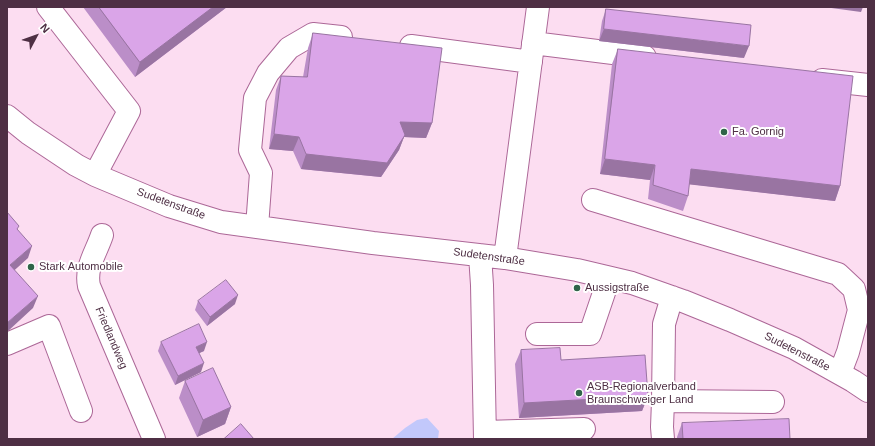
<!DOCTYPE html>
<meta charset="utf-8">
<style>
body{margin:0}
#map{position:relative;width:875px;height:446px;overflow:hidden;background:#fcddf1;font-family:Helvetica,sans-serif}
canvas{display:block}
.frame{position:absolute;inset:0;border:8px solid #4e2f44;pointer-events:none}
.north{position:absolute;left:16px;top:16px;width:40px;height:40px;-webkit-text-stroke:3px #fff;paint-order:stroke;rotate:49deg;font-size:11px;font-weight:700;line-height:16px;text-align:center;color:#4e2f44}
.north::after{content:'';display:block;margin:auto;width:14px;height:18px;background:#4e2f44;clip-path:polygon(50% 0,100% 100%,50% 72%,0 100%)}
</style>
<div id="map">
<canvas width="875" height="446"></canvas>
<div class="frame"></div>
<div class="north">N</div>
</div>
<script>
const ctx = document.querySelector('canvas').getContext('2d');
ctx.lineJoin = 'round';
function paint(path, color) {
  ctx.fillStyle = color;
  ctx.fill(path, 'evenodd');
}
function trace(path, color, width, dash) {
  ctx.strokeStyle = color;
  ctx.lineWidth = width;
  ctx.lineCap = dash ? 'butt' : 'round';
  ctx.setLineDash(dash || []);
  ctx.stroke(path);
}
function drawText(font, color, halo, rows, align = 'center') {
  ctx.font = font + ' Helvetica,sans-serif';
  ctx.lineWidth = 4;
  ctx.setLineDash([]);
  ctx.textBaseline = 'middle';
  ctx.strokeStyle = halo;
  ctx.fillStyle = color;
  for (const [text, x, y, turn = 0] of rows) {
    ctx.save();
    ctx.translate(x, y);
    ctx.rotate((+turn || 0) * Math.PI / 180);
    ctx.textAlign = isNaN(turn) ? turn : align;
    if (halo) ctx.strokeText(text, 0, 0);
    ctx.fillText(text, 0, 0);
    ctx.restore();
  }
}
const water = new Path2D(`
 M 427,418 L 439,431 L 438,439 L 392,439 L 405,428 L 417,420 Z`);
const minor = new Path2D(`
 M 48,7 L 129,111 L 95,175
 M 533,43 L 645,57
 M 411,46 L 531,62
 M 822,80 L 868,85
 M 7,116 L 28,133 L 76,165 L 95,175 L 169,206 L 221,222 L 373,243 L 505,258 L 577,270 L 632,283 L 683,301 L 730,320 L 794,348 L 853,381 L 868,391
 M 593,200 L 838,274 L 854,289 L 859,310 L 848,352 L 840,373
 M 257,227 L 261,173 L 250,150 L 255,98 L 268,73 L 289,48 L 313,34 L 341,37
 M 102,235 C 96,253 85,267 89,286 L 154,439
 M 480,255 L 482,285 L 485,439
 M 505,258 L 538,7
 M 672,297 L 664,324 L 663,401 L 773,402
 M 537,334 L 590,334 L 609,278
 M 7,344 L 49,326 L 81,411
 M 485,432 L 584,429
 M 663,439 L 662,427 L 663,401`);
const wall = new Path2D(`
 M 83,7 L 227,7 L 135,77 Z
 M 606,9 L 744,58 L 599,41 L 602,21 Z
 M 313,33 L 432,123 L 426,138 L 404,137 L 399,150 L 381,177 L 301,169 L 293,151 L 269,149 L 276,90 L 281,76 L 303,77 L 308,48 Z
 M 618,49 L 840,186 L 835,201 L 689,184 L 688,196 L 683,211 L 648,199 L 650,180 L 600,174 L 612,64 Z
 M 198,301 L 235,304 L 207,326 L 195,310 Z
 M 161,342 L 204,351 L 199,353 L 201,372 L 175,385 L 158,351 Z
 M 521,350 L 561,360 L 648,396 L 642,411 L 519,418 L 515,364 Z
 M 185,381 L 231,407 L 225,424 L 197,437 L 179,398 Z
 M 682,423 L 790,439 L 677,439 L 677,437 Z`);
const shadedWall = new Path2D(`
 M 213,7 L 227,7 L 135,77 L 140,62 Z
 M 824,7 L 863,7 L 861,12 Z
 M 604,29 L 749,46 L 744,58 L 599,41 Z
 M 400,122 L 432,123 L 426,138 L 404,137 L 399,150 L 381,177 L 301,169 L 306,154 Z
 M 274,134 L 299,137 L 293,151 L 269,149 Z
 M 605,159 L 655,165 L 650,180 L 600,174 Z
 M 691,169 L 840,186 L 835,201 L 686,184 Z
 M 32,246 L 28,258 L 7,277 L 10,265 Z
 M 238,295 L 235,304 L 207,326 L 210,317 Z
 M 38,296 L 33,308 L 7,332 L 7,323 Z
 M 207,342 L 204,351 L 193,356 L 196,347 Z
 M 204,363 L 201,372 L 175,385 L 178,376 Z
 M 648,396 L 642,411 L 519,418 L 524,403 Z
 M 231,407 L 225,424 L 197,437 L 203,420 Z`);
const building = new Path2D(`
 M 99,7 L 213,7 L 140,62 Z
 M 606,9 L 751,25 L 749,46 L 604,29 Z
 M 313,33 L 442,48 L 432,123 L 400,122 L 405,135 L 387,163 L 306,154 L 299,137 L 274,134 L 281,76 L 307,77 Z
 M 618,49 L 853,76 L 840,186 L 691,169 L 688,196 L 653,185 L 655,165 L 605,159 Z
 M 7,212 L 19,226 L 17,229 L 32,246 L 10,265 L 38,296 L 7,323 Z
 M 226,280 L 238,295 L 210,317 L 198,301 Z
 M 199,324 L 207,342 L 196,347 L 204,363 L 178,376 L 161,342 Z
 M 560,348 L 561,360 L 645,355 L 648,396 L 524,403 L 521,350 Z
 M 213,368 L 231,407 L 203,420 L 185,381 Z
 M 789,419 L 790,439 L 683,439 L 682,423 Z
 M 241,424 L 254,439 L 224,439 Z`);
const markers = [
 [724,132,4,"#2f6449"],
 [31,267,4,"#2f6449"],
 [577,288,4,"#2f6449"],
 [579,393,4,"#2f6449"]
];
const poiNames = [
 ["Fa. Gornig",732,132],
 ["Stark Automobile",39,267],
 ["Aussigstraße",585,288],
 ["ASB-Regionalverband",587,387],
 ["Braunschweiger Land",587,400]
];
const streetNames = [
 ["Sudetenstraße",171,204,20],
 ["Sudetenstraße",489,257,8],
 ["Friedlandweg",111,338,67],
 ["Sudetenstraße",797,352,27]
];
paint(water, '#c2c8fb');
trace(minor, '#ac6797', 24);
trace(minor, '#fff', 22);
paint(wall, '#bb8ec8');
paint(shadedWall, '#9974a2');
paint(building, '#daa5e8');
trace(building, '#9974a2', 1);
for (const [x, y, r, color] of markers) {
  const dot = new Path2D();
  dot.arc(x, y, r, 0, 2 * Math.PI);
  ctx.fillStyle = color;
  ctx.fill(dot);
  trace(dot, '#fff', 1.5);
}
drawText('11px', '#4e2f44', '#fff', poiNames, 'left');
drawText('11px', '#4e2f44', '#fff', streetNames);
</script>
